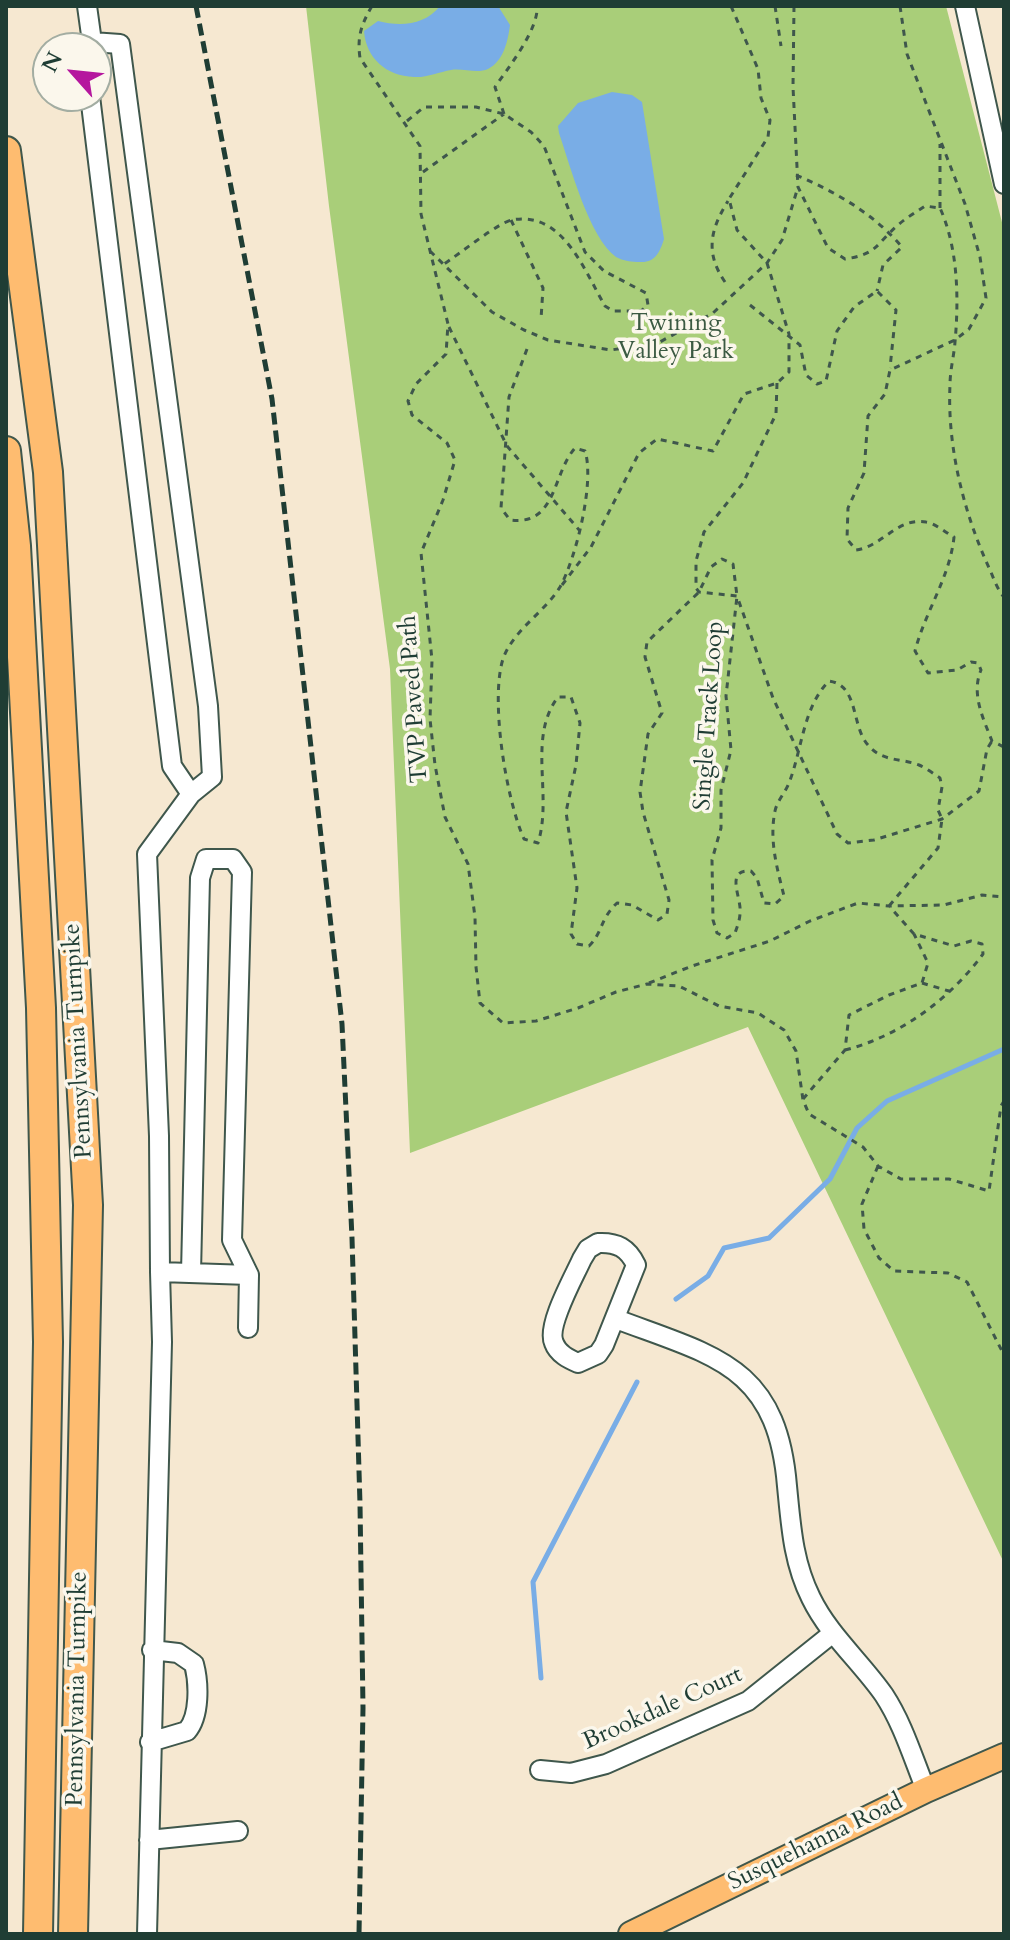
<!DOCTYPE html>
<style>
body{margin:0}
#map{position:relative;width:1010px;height:1940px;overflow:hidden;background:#f6e8d1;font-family:Cardo,serif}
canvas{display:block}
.frame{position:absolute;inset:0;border:8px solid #1f3d34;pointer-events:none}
.north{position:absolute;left:32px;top:32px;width:80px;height:80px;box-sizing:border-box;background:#fbf7ec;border:2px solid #a3ada2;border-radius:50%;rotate:297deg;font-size:22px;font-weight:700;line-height:32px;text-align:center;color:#1f3d34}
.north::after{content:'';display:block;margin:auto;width:28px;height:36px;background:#b5179e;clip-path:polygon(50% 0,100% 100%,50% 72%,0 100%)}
</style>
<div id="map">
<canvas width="1010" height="1940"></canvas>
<div class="frame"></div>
<div class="north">N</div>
</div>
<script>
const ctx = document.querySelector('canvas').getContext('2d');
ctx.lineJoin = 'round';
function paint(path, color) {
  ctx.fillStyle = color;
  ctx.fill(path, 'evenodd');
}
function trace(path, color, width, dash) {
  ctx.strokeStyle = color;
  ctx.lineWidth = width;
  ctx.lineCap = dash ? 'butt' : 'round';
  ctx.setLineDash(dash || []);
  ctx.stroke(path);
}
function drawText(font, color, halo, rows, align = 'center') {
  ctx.font = font + ' Cardo,serif';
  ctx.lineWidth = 7;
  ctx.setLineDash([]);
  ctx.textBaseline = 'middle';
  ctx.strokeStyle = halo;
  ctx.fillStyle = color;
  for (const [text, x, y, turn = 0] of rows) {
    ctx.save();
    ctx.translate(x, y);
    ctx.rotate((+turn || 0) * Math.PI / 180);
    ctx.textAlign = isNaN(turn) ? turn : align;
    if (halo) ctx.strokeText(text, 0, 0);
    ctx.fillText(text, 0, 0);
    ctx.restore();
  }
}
const green = new Path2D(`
 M 306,6 L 946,6 L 1004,230 L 1004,1563 L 748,1027 L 410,1153 L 390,669 L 329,206 Z`);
const water = new Path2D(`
 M 440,6 L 498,6 L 510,25 C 508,40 504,61 488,69 C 477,74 463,68 451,70 C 439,72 426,78 414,77 C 386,76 366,58 364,31 L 378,21 C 401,27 425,25 440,6 Z
 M 612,92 L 632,95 L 642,102 L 664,239 C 660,252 655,263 640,262 C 632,262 623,261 616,257 C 589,238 570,165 559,133 L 558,126 L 578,103 Z`);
const stream = new Path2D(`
 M 676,1299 L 708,1276 L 724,1248 L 769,1238 L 830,1179 L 857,1128 L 887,1101 L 1004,1049
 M 541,1678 L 533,1582 L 637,1382`);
const path = new Path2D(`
 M 372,6 C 361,25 357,37 360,58 L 420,146 L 421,214 L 448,324 L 446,354 L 416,384 L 408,401 L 412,415 L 447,443 L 455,460 L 443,500 L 421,553 L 432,660 L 430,719 L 435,765 L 445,817 L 468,864 L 475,917 L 476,967 L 480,1003 L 503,1023 L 536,1021 L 578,1008 L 616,992 L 647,984 L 679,986 L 719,1006 L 758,1013 L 784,1030 L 796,1051 L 803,1100 L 809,1114 L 863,1147 L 878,1166 L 901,1179 L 949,1179 L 989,1191 L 1001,1106 L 1004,1101
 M 775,6 L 781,46
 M 794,6 L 793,87 L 798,187 L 828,248 L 845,259 C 878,254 876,244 898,225 C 906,218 916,212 925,206 L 940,208 C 958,248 959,298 955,342 C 954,356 950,370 950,385 C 947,447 964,514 990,570 C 994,579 997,589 1004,597
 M 900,6 L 907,54 L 965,204 L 980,257 L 986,298 L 969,329 L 955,340 L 890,370 L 885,394 L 868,416 L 864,473 L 848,508 L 847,539 L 856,550 C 882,547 897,517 926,522 C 935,523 946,533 954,537 C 950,577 925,612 915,651 L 928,673 L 957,670 L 971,662 L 978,663 L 981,670 C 971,694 983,718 992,741 L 1004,747
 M 504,114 L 495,87 C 508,68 539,29 537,6
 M 407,121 L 424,107 L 476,107 L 504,114 L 531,132 L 544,146 L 585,252 L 604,271 L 646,293 L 648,305 L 641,311 L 613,311 L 605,306 C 585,272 563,210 512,220 C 499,222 458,255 444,264
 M 423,172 L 504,114
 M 796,175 C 836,192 874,214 902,247 L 883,265 L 877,291
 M 940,208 L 940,144
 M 511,220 L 543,288 L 541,319
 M 430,251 L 492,312 L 524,330 L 548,340 L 611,350 L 658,343 L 713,313 L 767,263 L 782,240 L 798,187
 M 725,282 C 705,253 710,230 728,201
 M 750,305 L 800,345 L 806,375 L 817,384 L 826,381 L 837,331 L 854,307 L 877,291 L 896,310 L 890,368
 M 449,327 L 507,446 L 580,531
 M 527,349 L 509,397 L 501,508 L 510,520 C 557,526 552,474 575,448 L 585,451 C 595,482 576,558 560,587 C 545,612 513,630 503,659 C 490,700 506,799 524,839 L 538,843 C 553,795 527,738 558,697 L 571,697 L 580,723 L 576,765 L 566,812 L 577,888 L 571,934 L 577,944 L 589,946 C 603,932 600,919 617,903 L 632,905 L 658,920 L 667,914 L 669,900 L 643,812 L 640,792 L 648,734 L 662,713 L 645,657 L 647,642 L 699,592 L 711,567 L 722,559 L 733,564 L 737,596 L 726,696 L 731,750 L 721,790 L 721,828 L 712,860 L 713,920 L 717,933 L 727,938 L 735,933 C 737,927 740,920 740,913 C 742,898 724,869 751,871 L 757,878 L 764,903 L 775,904 L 784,896 C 777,868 769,840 775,811 C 777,801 785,793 789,783 C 802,750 803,707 829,681 C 859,685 851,726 868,745 C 882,762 901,758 919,765 C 926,768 934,774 940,778 L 942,787 L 938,810 L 942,819 L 938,848 L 889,906
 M 777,383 L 776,414 L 743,483 L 704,532 L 696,561 L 696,588 L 699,592 L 737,596 L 773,698 L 837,834 L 848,843 L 874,840 L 942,819 L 979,791 L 987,749 L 992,741
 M 562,585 L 591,547 L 639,453 L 657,439 L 713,451 L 744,394 L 777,383 L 789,372 L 789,334 L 767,263 L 737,230 L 729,199 L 768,137 L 770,120 L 761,98 L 758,69 L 731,6
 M 649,983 L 692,966 L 770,941 L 810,921 L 858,903 L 889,906 L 944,905 L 982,895 L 1004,897
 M 922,983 L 949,991
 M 845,1050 C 900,1036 950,999 983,954 L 982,944 L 971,941 L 954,946 L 914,934 L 890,907
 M 803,1099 L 845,1050 L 849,1015 L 889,995 L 922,983 L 928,963 L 914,934
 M 878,1166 L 862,1204 L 864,1229 L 879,1258 L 894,1271 L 948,1273 L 967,1282 L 1004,1355`);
const minor = new Path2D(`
 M 87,6 L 92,42
 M 965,6 L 1004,184
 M 84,48 L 84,45 L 92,42 L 120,44 L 208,706 L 212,777 L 191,794 L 147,854 L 159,1136 L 160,1272
 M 90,96 L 172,766 L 191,794
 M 598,1243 C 617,1242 628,1248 636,1265 L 604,1345 L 598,1354 L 578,1363 C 569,1359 558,1354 554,1343 C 546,1326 574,1277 582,1259 L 588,1249 Z
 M 191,1273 L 200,878 L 206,859 L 233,859 L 242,872 L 232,1240 L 249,1275
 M 616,1319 C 714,1356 777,1365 787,1486 C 791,1526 793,1562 811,1598 C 829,1635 861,1662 884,1695 C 903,1724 913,1758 926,1790
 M 150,1742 L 187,1731 C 200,1716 199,1683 194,1664 L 178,1653 L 152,1650
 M 540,1770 L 571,1773 L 606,1764 L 748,1701 L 833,1633
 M 149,1840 L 238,1831
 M 147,1934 L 162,1342 L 160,1272 L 249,1275 L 248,1328`);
const major = new Path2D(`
 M 631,1934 L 926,1790 L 1004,1756`);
const highway = new Path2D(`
 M 6,151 L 48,472 L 88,1205 L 73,1934
 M 6,451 L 16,546 L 41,1008 L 48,1342 L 38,1934`);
const rail = new Path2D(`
 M 196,6 L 272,399 L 342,1024 L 352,1238 L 360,1504 L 363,1708 L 359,1934`);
const parkNames = [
 ["Twining",676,324],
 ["Valley Park",676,352]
];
const streetNames = [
 ["TVP Paved Path",415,699,-94],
 ["Single Track Loop",710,716,-86],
 ["Pennsylvania Turnpike",79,1041,-93],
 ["Pennsylvania Turnpike",78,1689,-89],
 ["Brookdale Court",663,1709,-24],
 ["Susquehanna Road",816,1843,-26]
];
paint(green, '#a9ce79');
paint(water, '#79ade6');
trace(stream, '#79ade6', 5);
trace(minor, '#3f574c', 22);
trace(major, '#3f574c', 28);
trace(highway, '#3f574c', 32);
trace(path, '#3f574c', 3, [6, 6]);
trace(minor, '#fff', 18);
trace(major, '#febc70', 24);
trace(highway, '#febc70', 28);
trace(rail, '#1f3d34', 5, [12, 6]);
drawText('24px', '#3b5a42', '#fbf7ec', parkNames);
drawText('24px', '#1f3d34', '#fbf7ec', streetNames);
</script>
